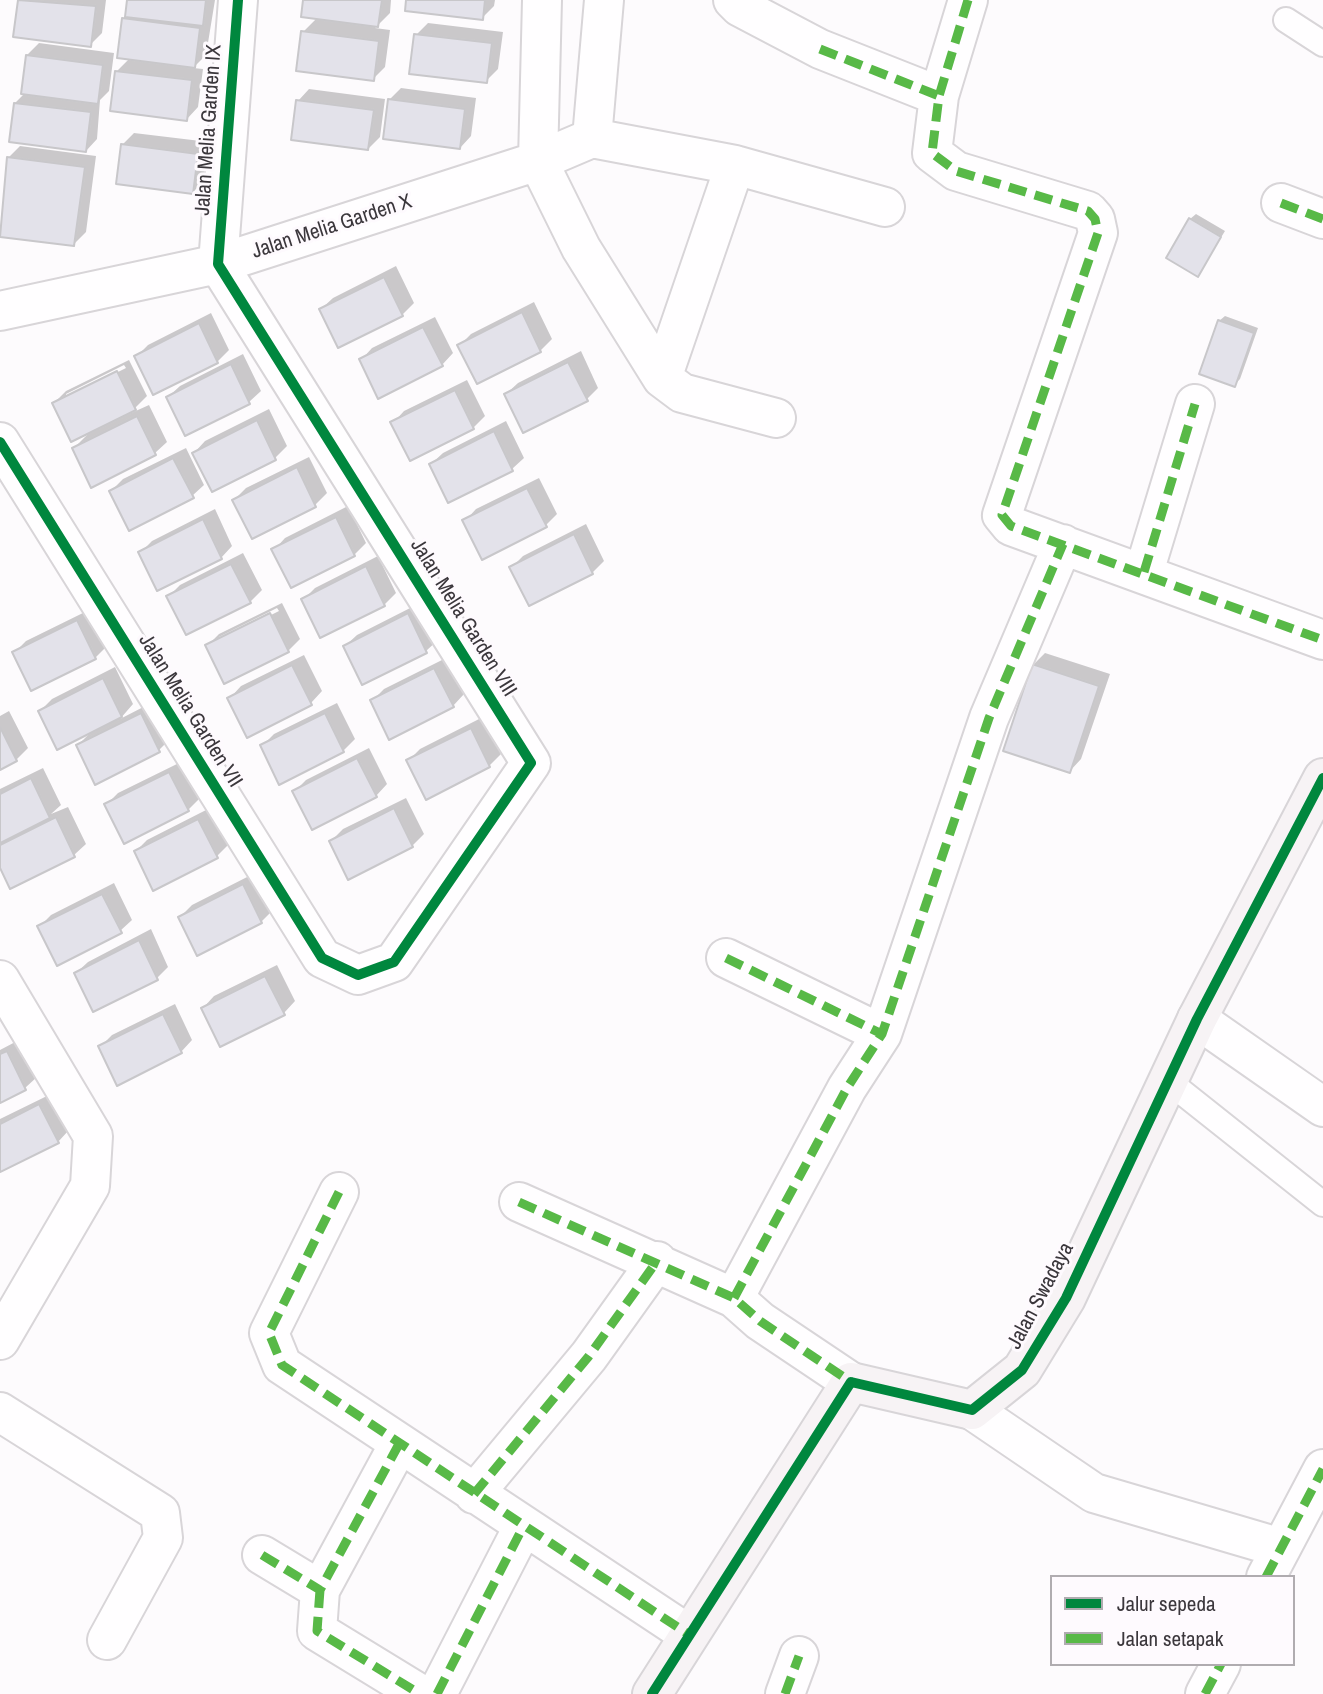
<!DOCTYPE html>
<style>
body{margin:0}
#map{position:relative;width:1323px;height:1694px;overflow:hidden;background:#fdfbfd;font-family:"Archivo Narrow",sans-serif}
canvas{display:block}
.legend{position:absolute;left:1050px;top:1575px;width:245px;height:91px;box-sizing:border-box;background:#fefafe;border:2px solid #b0acb0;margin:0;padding:9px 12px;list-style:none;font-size:21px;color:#3b373c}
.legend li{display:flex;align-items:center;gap:14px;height:35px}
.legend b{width:35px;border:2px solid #b0acb0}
</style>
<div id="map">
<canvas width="1323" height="1694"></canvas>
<ul class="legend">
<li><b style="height:9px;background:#00873e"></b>Jalur sepeda</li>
<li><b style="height:9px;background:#58b947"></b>Jalan setapak</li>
</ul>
</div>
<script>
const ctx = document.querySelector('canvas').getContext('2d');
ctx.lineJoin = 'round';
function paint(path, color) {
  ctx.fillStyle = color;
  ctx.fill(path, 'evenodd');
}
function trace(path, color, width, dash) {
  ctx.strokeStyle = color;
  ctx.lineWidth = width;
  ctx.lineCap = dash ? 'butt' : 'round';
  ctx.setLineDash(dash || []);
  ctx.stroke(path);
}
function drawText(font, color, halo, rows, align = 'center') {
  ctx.font = font + ' "Archivo Narrow",sans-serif';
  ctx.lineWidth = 6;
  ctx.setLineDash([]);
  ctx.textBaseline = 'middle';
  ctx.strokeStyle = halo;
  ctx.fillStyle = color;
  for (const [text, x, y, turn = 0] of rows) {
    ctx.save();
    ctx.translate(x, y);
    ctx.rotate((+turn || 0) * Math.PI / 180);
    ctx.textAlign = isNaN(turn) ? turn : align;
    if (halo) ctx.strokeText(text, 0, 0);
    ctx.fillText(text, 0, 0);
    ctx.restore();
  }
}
const shadow = new Path2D(`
 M 19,0 L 106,0 L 102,33 L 90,45 L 15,36 Z
 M 129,0 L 215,0 L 206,55 L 193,68 L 203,69 L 198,107 L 187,119 L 116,72 L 130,58 L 124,19 Z
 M 305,0 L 391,0 L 390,13 L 375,28 L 390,30 L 385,67 L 373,79 L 303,32 L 318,17 Z
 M 408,0 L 495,0 L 494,6 L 482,18 Z
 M 428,23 L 503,32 L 498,69 L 486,81 L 416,35 Z
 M 39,43 L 114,53 L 109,91 L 100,100 L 97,139 L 86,151 L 15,103 L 25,93 L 27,55 Z
 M 401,88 L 476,98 L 471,136 L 460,148 L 389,100 Z
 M 309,89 L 385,99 L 380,137 L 368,149 L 298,101 Z
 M 134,133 L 209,142 L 204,181 L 192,193 L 122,145 Z
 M 20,146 L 96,156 L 86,232 L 74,244 L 0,235 L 8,158 Z
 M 1196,214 L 1225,231 L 1198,275 L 1190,219 Z
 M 396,266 L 414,303 L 402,315 L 321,309 L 333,298 Z
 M 534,302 L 552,339 L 540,351 L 459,346 L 471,334 Z
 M 211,313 L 229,350 L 217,362 L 136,357 L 148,345 Z
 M 1225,316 L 1258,328 L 1240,379 L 1234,385 L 1219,321 Z
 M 435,317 L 453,353 L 442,365 L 361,360 L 372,348 Z
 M 581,351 L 598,388 L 587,399 L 506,394 L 518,383 Z
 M 243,354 L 261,391 L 249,402 L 168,397 L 180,386 Z
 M 129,360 L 147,396 L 129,414 L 149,405 L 167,442 L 155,453 L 92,485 L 74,448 L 92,430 L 54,403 L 66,391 ZM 124,365 L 126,368 L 66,398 L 66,394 Z
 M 467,380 L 485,416 L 473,428 L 410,459 L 393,423 L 404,411 Z
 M 269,409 L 287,446 L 275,458 L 212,489 L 194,453 L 205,441 Z
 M 506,421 L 524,458 L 512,469 L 431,464 L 443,453 Z
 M 186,448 L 204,485 L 192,496 L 111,491 L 123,479 Z
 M 309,457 L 327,493 L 315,505 L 234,500 L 246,488 Z
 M 539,478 L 557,514 L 545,526 L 465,521 L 476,509 Z
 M 348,506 L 366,543 L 354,555 L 291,586 L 274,550 L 285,538 Z
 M 215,509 L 232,546 L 221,558 L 140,553 L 152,541 Z
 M 586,524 L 604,561 L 592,573 L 511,568 L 523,556 Z
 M 243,553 L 262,590 L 250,602 L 168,597 L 180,585 Z
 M 378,556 L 396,593 L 384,605 L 303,600 L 315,588 Z
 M 282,603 L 300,639 L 288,651 L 207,646 L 219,634 ZM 277,608 L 279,611 L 219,641 L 219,637 Z
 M 420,603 L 438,640 L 426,651 L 345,646 L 357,635 Z
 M 89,610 L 107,646 L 95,658 L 14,653 L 26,641 Z
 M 1045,653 L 1110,674 L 1081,759 L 1070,771 L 1033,665 Z
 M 304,655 L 322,691 L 311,703 L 230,698 L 241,686 Z
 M 446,658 L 464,694 L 453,706 L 372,701 L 384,689 Z
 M 115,667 L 133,704 L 120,719 L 153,702 L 171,738 L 159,750 L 96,782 L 78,745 L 92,731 L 40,711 L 52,699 Z
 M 337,703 L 355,739 L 343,751 L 262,746 L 274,734 Z
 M 9,711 L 28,748 L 16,760 L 0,768 L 0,716 Z
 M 483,717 L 501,754 L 489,766 L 408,761 L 420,749 Z
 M 369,748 L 387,784 L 376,796 L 295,791 L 306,780 Z
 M 181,762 L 200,798 L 188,810 L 106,805 L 118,793 Z
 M 43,768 L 61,805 L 51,814 L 68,807 L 86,844 L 74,855 L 0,864 L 0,789 Z
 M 406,798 L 424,834 L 412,846 L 331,841 L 343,829 Z
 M 210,808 L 228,845 L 217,856 L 136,851 L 147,840 Z
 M 255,873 L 273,910 L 261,922 L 180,917 L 192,905 Z
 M 114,883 L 132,920 L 120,931 L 40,926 L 51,915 Z
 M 151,929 L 168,967 L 157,978 L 76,973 L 88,962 Z
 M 277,965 L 295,1001 L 284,1013 L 203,1008 L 214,996 Z
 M 175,1004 L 192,1040 L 181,1052 L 100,1047 L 112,1035 Z
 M 19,1040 L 37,1077 L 25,1088 L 0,1101 L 0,1050 Z
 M 51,1094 L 69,1130 L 58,1142 L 0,1170 L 0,1119 Z`);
const building = new Path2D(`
 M 18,0 L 96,6 L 91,47 L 13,37 Z
 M 127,0 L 206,0 L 203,26 L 125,17 Z
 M 303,0 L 382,0 L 378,27 L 301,17 Z
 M 406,0 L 485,0 L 483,20 L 405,11 Z
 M 122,18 L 200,28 L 195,68 L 117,58 Z
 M 301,31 L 379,41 L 374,81 L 296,71 Z
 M 414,34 L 492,43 L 487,83 L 409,74 Z
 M 26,55 L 103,65 L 98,104 L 21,94 Z
 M 115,71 L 192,80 L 187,121 L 110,111 Z
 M 388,99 L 465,109 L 460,149 L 383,139 Z
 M 296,100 L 374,110 L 368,150 L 291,140 Z
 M 14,103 L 91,112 L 86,152 L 9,142 Z
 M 121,144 L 198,154 L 193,194 L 116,184 Z
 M 7,157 L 85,167 L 74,246 L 0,237 Z
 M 1189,218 L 1221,237 L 1198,277 L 1166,258 Z
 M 384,277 L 403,316 L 338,348 L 319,309 Z
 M 522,312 L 541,352 L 477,384 L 457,345 Z
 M 1218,320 L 1254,333 L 1235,387 L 1199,374 Z
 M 199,323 L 218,363 L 153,395 L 134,356 Z
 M 423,327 L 443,366 L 378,399 L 359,359 Z
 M 568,362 L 588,401 L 523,433 L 504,394 Z
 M 231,364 L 250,404 L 185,436 L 166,397 Z
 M 117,371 L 136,410 L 71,442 L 52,403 Z
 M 455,390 L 474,429 L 410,461 L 390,422 Z
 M 137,416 L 156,455 L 91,488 L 72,448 Z
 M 257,420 L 276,460 L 212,492 L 192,453 Z
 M 494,431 L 513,471 L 448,503 L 429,464 Z
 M 173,458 L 194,498 L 129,531 L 109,491 Z
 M 297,467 L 316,507 L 252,539 L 232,500 Z
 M 527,488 L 547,527 L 482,560 L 462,520 Z
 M 336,517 L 355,556 L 291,588 L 271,549 Z
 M 203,519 L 222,559 L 157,591 L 138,552 Z
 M 574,534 L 593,574 L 529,606 L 509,567 Z
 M 231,564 L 251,603 L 186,635 L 166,596 Z
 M 366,566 L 385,606 L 320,638 L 301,599 Z
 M 270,613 L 289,652 L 224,684 L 205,645 Z
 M 408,613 L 427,653 L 362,685 L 343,646 Z
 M 77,620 L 96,659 L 31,691 L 12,652 Z
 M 1032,664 L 1099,686 L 1070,773 L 1003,751 Z
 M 292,665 L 312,705 L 247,738 L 227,698 Z
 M 434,668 L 454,707 L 389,740 L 370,700 Z
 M 103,678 L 122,717 L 57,750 L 38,711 Z
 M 141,713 L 160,752 L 95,785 L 76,745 Z
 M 325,713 L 344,752 L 279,785 L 260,745 Z
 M 0,727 L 17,761 L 0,770 Z
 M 471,728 L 490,767 L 426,800 L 406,760 Z
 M 357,758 L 377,797 L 312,830 L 292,791 Z
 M 169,772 L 189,811 L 124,844 L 104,804 Z
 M 31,778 L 50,818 L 0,843 L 0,794 Z
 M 394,808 L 413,847 L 348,880 L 329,841 Z
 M 56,817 L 75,857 L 10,889 L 0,868 L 0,845 Z
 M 198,819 L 218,858 L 153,891 L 134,851 Z
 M 243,884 L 262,923 L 197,956 L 178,917 Z
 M 102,894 L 122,933 L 57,966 L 37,926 Z
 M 139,940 L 158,980 L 93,1012 L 74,973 Z
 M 265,976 L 285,1015 L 220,1047 L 201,1008 Z
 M 163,1014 L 182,1053 L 117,1086 L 98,1046 Z
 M 7,1051 L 26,1090 L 0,1103 L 0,1054 Z
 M 39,1104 L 59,1143 L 0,1172 L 0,1124 Z`);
const lane = new Path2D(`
 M 1286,20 L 1323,44
 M 1168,1081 L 1323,1204`);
const street = new Path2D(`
 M 542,0 L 538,161 L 581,248 L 662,378 L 682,393 L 776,418
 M 733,0 L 740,7 L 820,49 L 939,96
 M 968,0 L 939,96 L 932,153 L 956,171 L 1088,211 L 1095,219 L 1098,233 L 1002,515 L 1011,526 L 1323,640
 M 592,138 L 604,0
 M 735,165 L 885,207
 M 1281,203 L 1323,219
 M 0,311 L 218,264 L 538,161 L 592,138 L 735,165 L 662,378
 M 0,442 L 322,958 L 358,975 L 394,962 L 531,763 L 218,264 L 238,0
 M 1144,572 L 1195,404
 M 726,958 L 882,1034
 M 0,980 L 93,1136 L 90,1186 L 0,1340
 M 1197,1019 L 1323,1107
 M 339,1192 L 269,1333 L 282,1365 L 688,1634
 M 519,1202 L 734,1298 L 760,1321 L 851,1382
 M 734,1298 L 847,1088 L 882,1034 L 989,718 L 1063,544
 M 972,1410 L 1094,1493 L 1281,1548
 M 0,1412 L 160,1513 L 163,1538 L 107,1640
 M 474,1494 L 589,1356 L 657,1261
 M 262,1555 L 320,1590 L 399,1444
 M 1266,1577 L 1323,1469
 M 320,1590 L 317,1631 L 420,1694
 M 437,1694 L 523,1527
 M 785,1694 L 799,1656
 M 1205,1694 L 1221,1664`);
const secondary = new Path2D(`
 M 652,1694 L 851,1382 L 972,1410 L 1022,1370 L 1066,1298 L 1197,1019 L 1323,778`);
const quiet = new Path2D(`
 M 968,0 L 939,96 L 932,153 L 956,171 L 1088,211 L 1095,219 L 1098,233 L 1002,515 L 1011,526 L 1323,640
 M 820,49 L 939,96
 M 1281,203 L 1323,219
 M 1144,572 L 1195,404
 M 726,958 L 882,1034
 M 339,1192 L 269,1333 L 282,1365 L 688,1634
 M 519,1202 L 734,1298 L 760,1321 L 851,1382
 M 734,1298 L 847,1088 L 882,1034 L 989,718 L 1063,544
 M 474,1494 L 589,1356 L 657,1261
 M 262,1555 L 320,1590 L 399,1444
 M 1266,1577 L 1323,1469
 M 320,1590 L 317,1631 L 420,1694
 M 437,1694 L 523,1527
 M 785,1694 L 799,1656
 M 1205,1694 L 1221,1664`);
const cycleway = new Path2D(`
 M 0,442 L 322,958 L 358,975 L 394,962 L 531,763 L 218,264 L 238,0
 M 652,1694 L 851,1382 L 972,1410 L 1022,1370 L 1066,1298 L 1197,1019 L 1323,778`);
const streetNames = [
 ["Jalan Melia Garden IX",209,130,-86],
 ["Jalan Melia Garden X",332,227,-18],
 ["Jalan Melia Garden VIII",463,618,58],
 ["Jalan Melia Garden VII",190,711,58],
 ["Jalan Swadaya",1041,1296,-62]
];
paint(shadow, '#0003');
paint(building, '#e3e2ea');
trace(building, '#c8c7ca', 2);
trace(lane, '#d8d5d8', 28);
trace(street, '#d8d5d8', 42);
trace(secondary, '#d8d5d8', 42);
trace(lane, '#fffeff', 24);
trace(street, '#fffeff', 38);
trace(secondary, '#f7f3f5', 38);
trace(quiet, '#58b947', 9, [18, 9]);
trace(cycleway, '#00873e', 10);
drawText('21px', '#3b373c', '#fefafe', streetNames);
</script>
